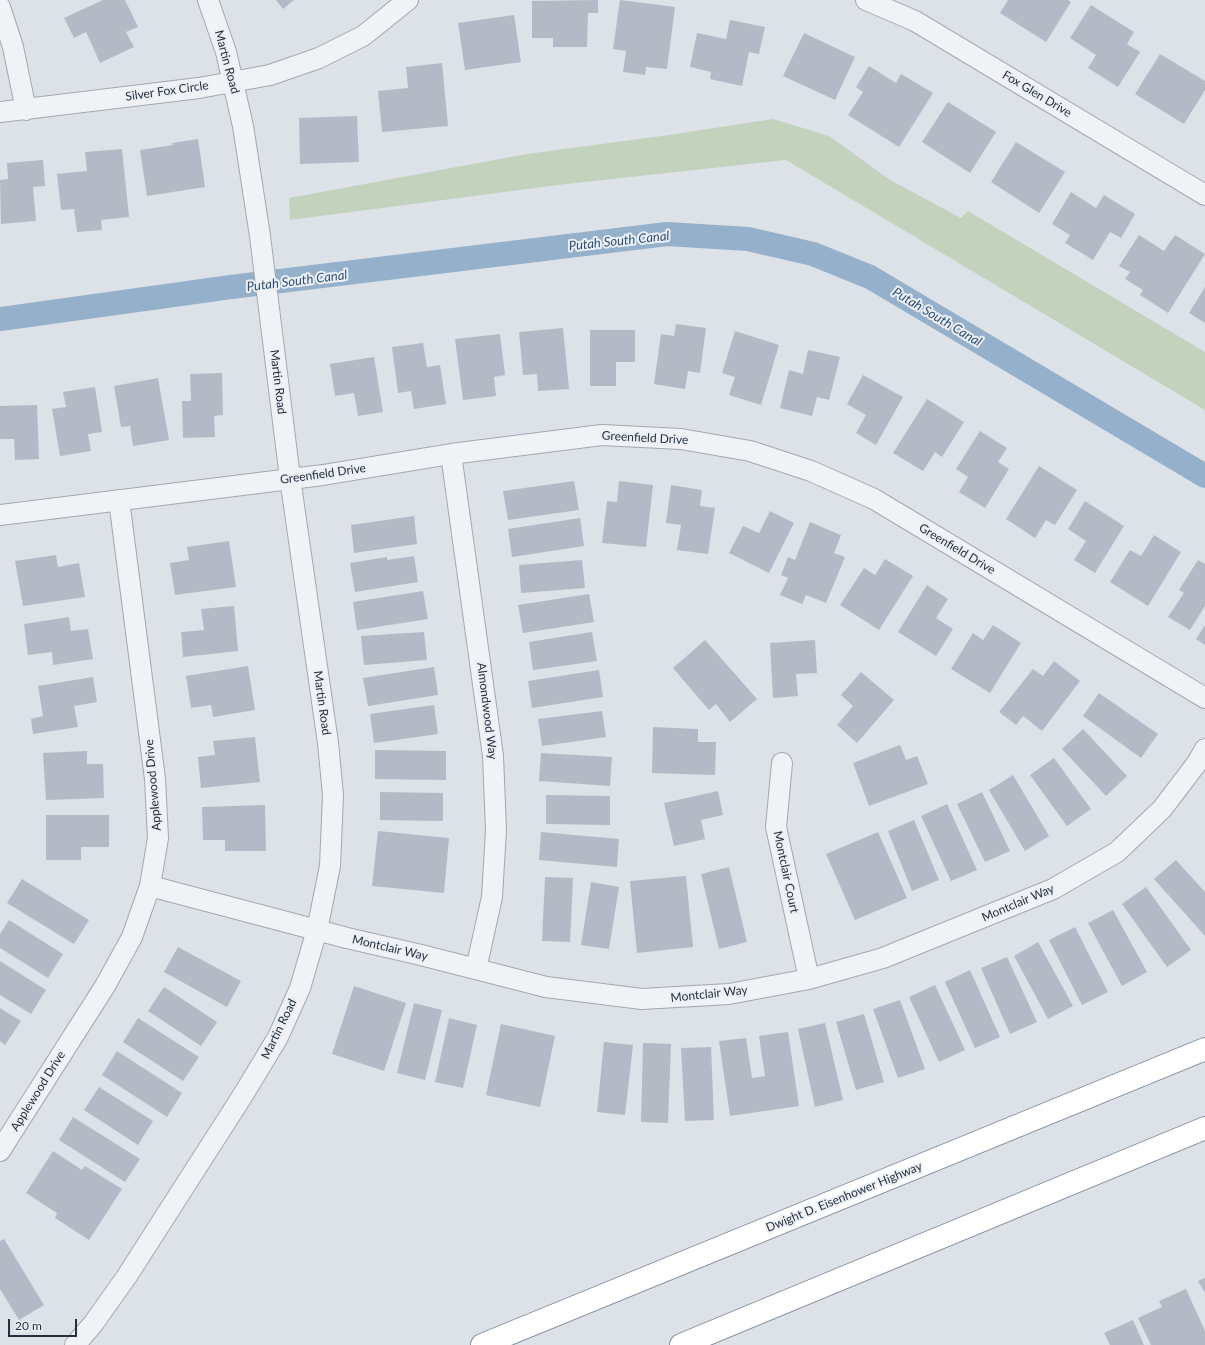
<!DOCTYPE html>
<style>
body{margin:0}
#map{position:relative;width:1205px;height:1345px;overflow:hidden;background:#dde1e8;font-family:Lato,sans-serif}
canvas{display:block}
.scale{position:absolute;left:8px;top:1319px;width:69px;height:18px;box-sizing:border-box;border:2px solid #252f3f;border-top:0;padding-left:5px;font-size:12px;line-height:14px;white-space:nowrap;color:#252f3f;-webkit-text-stroke:3px #ecf0f5;paint-order:stroke}
</style>
<div id="map">
<canvas width="1205" height="1345"></canvas>
<div class="scale">20 m</div>
</div>
<script>
const ctx = document.querySelector('canvas').getContext('2d');
ctx.lineJoin = 'round';
function paint(path, color) {
  ctx.fillStyle = color;
  ctx.fill(path, 'evenodd');
}
function trace(path, color, width, dash) {
  ctx.strokeStyle = color;
  ctx.lineWidth = width;
  ctx.lineCap = dash ? 'butt' : 'round';
  ctx.setLineDash(dash || []);
  ctx.stroke(path);
}
function drawText(font, color, halo, rows, align = 'center') {
  ctx.font = font + ' Lato,sans-serif';
  ctx.lineWidth = 4;
  ctx.setLineDash([]);
  ctx.textBaseline = 'middle';
  ctx.strokeStyle = halo;
  ctx.fillStyle = color;
  for (const [text, x, y, turn = 0] of rows) {
    ctx.save();
    ctx.translate(x, y);
    ctx.rotate((+turn || 0) * Math.PI / 180);
    ctx.textAlign = isNaN(turn) ? turn : align;
    if (halo) ctx.strokeText(text, 0, 0);
    ctx.fillText(text, 0, 0);
    ctx.restore();
  }
}
const green = new Path2D(`
 M 773,119 L 829,136 L 890,180 L 961,218 L 968,211 L 1205,352 L 1205,410 L 786,160 L 566,184 L 290,220 L 289,198 L 527,154 L 669,135 Z`);
const canal = new Path2D(`
 M 0,319 L 231,287 L 667,234 L 748,239 L 813,254 L 870,277 L 1205,476`);
const building = new Path2D(`
 M 103,0 L 125,0 L 138,27 L 126,32 L 134,47 L 100,63 L 86,32 L 74,38 L 64,18 Z
 M 276,0 L 294,0 L 283,9 Z
 M 598,0 L 598,13 L 588,13 L 587,47 L 553,47 L 553,38 L 532,38 L 532,1 Z
 M 620,0 L 675,7 L 667,69 L 646,67 L 645,75 L 623,72 L 626,51 L 613,49 Z
 M 1008,0 L 1068,0 L 1071,2 L 1046,42 L 1000,13 Z
 M 1091,5 L 1134,32 L 1127,44 L 1140,52 L 1118,87 L 1088,68 L 1096,55 L 1070,38 Z
 M 514,15 L 521,62 L 465,70 L 458,23 Z
 M 730,20 L 765,27 L 759,54 L 749,52 L 742,86 L 710,79 L 711,72 L 690,67 L 697,33 L 726,39 Z
 M 804,33 L 855,57 L 835,100 L 783,76 Z
 M 1160,54 L 1205,81 L 1205,90 L 1184,124 L 1135,94 Z
 M 442,63 L 448,126 L 382,132 L 378,91 L 408,88 L 406,67 Z
 M 869,66 L 896,83 L 901,74 L 933,93 L 899,147 L 848,115 L 863,92 L 856,87 Z
 M 948,102 L 996,132 L 970,173 L 922,142 Z
 M 357,116 L 359,162 L 300,164 L 299,118 Z
 M 198,139 L 205,187 L 147,196 L 140,150 L 173,145 L 172,143 Z
 M 1016,142 L 1065,172 L 1039,213 L 991,182 Z
 M 122,149 L 129,217 L 101,220 L 102,230 L 77,232 L 74,209 L 61,210 L 57,174 L 87,171 L 85,152 Z
 M 43,160 L 45,186 L 33,187 L 36,221 L 1,224 L 0,180 L 8,179 L 7,163 Z
 M 1071,192 L 1096,208 L 1104,195 L 1135,214 L 1121,238 L 1110,232 L 1093,260 L 1065,243 L 1070,235 L 1052,224 Z
 M 1139,235 L 1164,251 L 1175,235 L 1205,254 L 1168,313 L 1140,295 L 1143,290 L 1125,279 L 1130,272 L 1119,266 Z
 M 1205,287 L 1205,323 L 1189,313 Z
 M 676,324 L 706,328 L 700,373 L 688,371 L 685,389 L 654,384 L 661,334 L 674,336 Z
 M 563,328 L 569,389 L 538,391 L 537,374 L 523,375 L 519,332 Z
 M 590,330 L 635,330 L 635,362 L 616,362 L 616,386 L 590,386 Z
 M 735,331 L 779,345 L 761,405 L 729,395 L 735,377 L 722,373 Z
 M 500,334 L 505,375 L 494,377 L 496,396 L 463,400 L 455,339 Z
 M 423,343 L 427,367 L 440,365 L 446,404 L 414,409 L 411,391 L 398,393 L 392,347 Z
 M 808,350 L 840,357 L 829,400 L 817,397 L 812,416 L 780,408 L 789,370 L 803,374 Z
 M 374,357 L 383,412 L 358,416 L 354,393 L 335,396 L 330,364 Z
 M 222,373 L 223,415 L 214,416 L 215,437 L 183,438 L 182,401 L 191,401 L 190,374 Z
 M 863,375 L 903,397 L 876,445 L 856,433 L 866,415 L 847,404 Z
 M 158,378 L 169,440 L 133,446 L 130,426 L 121,427 L 114,386 Z
 M 95,387 L 102,432 L 88,434 L 91,451 L 60,456 L 52,409 L 66,407 L 63,392 Z
 M 927,399 L 964,422 L 942,457 L 935,452 L 923,471 L 893,453 Z
 M 37,405 L 39,459 L 15,460 L 14,439 L 0,439 L 0,406 Z
 M 980,431 L 1007,448 L 998,462 L 1009,469 L 985,508 L 959,492 L 968,477 L 956,469 Z
 M 1039,466 L 1077,490 L 1055,525 L 1046,520 L 1035,538 L 1006,519 Z
 M 574,481 L 579,510 L 508,520 L 503,491 Z
 M 619,481 L 653,485 L 646,547 L 602,543 L 607,501 L 617,502 Z
 M 671,485 L 702,490 L 700,506 L 715,508 L 708,554 L 677,550 L 681,525 L 666,523 Z
 M 1085,501 L 1124,526 L 1095,573 L 1074,560 L 1086,541 L 1068,529 Z
 M 770,511 L 794,523 L 769,573 L 729,553 L 743,526 L 759,533 Z
 M 414,516 L 417,544 L 354,553 L 351,525 Z
 M 580,518 L 584,546 L 512,557 L 508,529 Z
 M 810,522 L 841,535 L 834,553 L 845,557 L 826,603 L 806,595 L 802,604 L 780,595 L 788,578 L 781,575 L 788,557 L 795,560 Z
 M 1154,535 L 1181,552 L 1148,606 L 1110,582 L 1130,550 L 1141,556 Z
 M 229,541 L 236,587 L 175,595 L 170,563 L 189,560 L 187,547 Z
 M 56,555 L 58,567 L 79,563 L 85,597 L 23,606 L 15,561 Z
 M 414,556 L 418,582 L 355,592 L 350,563 L 387,557 L 387,560 Z
 M 885,559 L 913,576 L 879,630 L 840,605 L 864,568 L 875,575 Z
 M 582,560 L 585,588 L 521,593 L 519,565 Z
 M 1198,560 L 1205,564 L 1205,606 L 1190,630 L 1168,617 L 1184,593 L 1179,590 Z
 M 927,585 L 948,599 L 936,618 L 953,629 L 936,656 L 898,632 Z
 M 423,591 L 428,619 L 357,630 L 353,602 Z
 M 589,594 L 594,622 L 523,633 L 518,605 Z
 M 234,606 L 238,651 L 183,657 L 181,632 L 204,630 L 201,609 Z
 M 69,617 L 71,631 L 88,629 L 93,659 L 53,665 L 52,652 L 28,655 L 24,624 Z
 M 993,625 L 1021,643 L 990,693 L 951,669 L 973,633 L 983,640 Z
 M 1205,625 L 1205,645 L 1196,639 Z
 M 424,632 L 427,660 L 364,665 L 361,636 Z
 M 592,632 L 597,661 L 533,670 L 529,642 Z
 M 705,640 L 757,699 L 730,722 L 716,704 L 709,710 L 673,668 Z
 M 815,640 L 817,673 L 796,674 L 798,696 L 773,698 L 770,643 Z
 M 1054,661 L 1080,681 L 1042,731 L 1023,716 L 1016,725 L 999,712 L 1033,669 L 1043,676 Z
 M 248,666 L 255,710 L 213,717 L 211,705 L 191,708 L 186,676 Z
 M 434,667 L 438,695 L 368,706 L 363,678 Z
 M 599,670 L 603,697 L 532,708 L 528,681 Z
 M 861,672 L 894,700 L 857,743 L 837,725 L 853,706 L 841,695 Z
 M 93,677 L 97,702 L 74,706 L 78,727 L 33,734 L 31,719 L 43,716 L 38,686 Z
 M 1099,693 L 1158,734 L 1141,758 L 1083,716 Z
 M 434,705 L 438,734 L 374,743 L 370,714 Z
 M 602,711 L 606,737 L 542,746 L 538,719 Z
 M 653,727 L 698,729 L 698,742 L 716,742 L 715,775 L 652,773 Z
 M 1083,729 L 1127,776 L 1106,796 L 1062,749 Z
 M 255,737 L 260,782 L 201,788 L 198,757 L 215,755 L 213,741 Z
 M 900,745 L 906,760 L 917,756 L 928,784 L 869,806 L 853,763 Z
 M 375,750 L 446,751 L 446,780 L 375,779 Z
 M 87,751 L 87,764 L 103,764 L 104,798 L 46,800 L 43,753 Z
 M 541,753 L 612,757 L 610,786 L 539,781 Z
 M 1054,758 L 1091,809 L 1067,826 L 1030,775 Z
 M 1013,775 L 1049,836 L 1025,851 L 989,790 Z
 M 718,791 L 723,815 L 701,820 L 705,839 L 674,846 L 664,803 Z
 M 380,792 L 443,793 L 443,821 L 380,820 Z
 M 982,792 L 1010,851 L 985,862 L 957,804 Z
 M 546,795 L 610,796 L 610,825 L 546,824 Z
 M 947,804 L 977,870 L 951,881 L 921,816 Z
 M 265,805 L 266,851 L 225,851 L 225,840 L 203,840 L 202,807 Z
 M 46,815 L 109,815 L 109,847 L 81,847 L 81,860 L 46,860 Z
 M 914,820 L 939,880 L 912,891 L 888,831 Z
 M 378,831 L 449,838 L 444,893 L 372,886 Z
 M 541,832 L 619,839 L 617,867 L 539,860 Z
 M 878,832 L 907,898 L 855,920 L 826,854 Z
 M 1176,860 L 1205,892 L 1205,936 L 1154,879 Z
 M 729,867 L 747,942 L 719,949 L 701,874 Z
 M 686,876 L 693,947 L 637,953 L 630,881 Z
 M 545,877 L 573,878 L 570,942 L 542,941 Z
 M 22,879 L 89,920 L 74,944 L 7,903 Z
 M 591,882 L 619,887 L 609,949 L 581,945 Z
 M 1146,887 L 1191,950 L 1167,967 L 1122,904 Z
 M 1113,910 L 1147,972 L 1122,986 L 1088,923 Z
 M 9,920 L 63,954 L 48,978 L 0,948 L 0,934 Z
 M 1075,927 L 1108,992 L 1082,1005 L 1049,940 Z
 M 1038,942 L 1073,1006 L 1048,1019 L 1014,956 Z
 M 178,947 L 241,981 L 227,1007 L 164,972 Z
 M 1007,957 L 1037,1022 L 1010,1034 L 981,968 Z
 M 0,961 L 46,990 L 31,1014 L 0,995 Z
 M 970,970 L 1000,1037 L 975,1048 L 945,982 Z
 M 935,985 L 965,1050 L 939,1062 L 909,997 Z
 M 354,986 L 406,1003 L 384,1071 L 332,1054 Z
 M 164,987 L 217,1022 L 201,1046 L 148,1011 Z
 M 900,1000 L 925,1069 L 898,1078 L 873,1009 Z
 M 414,1003 L 442,1010 L 425,1080 L 397,1073 Z
 M 0,1008 L 21,1021 L 5,1045 L 0,1041 Z
 M 864,1014 L 884,1082 L 856,1090 L 836,1022 Z
 M 138,1018 L 199,1057 L 183,1081 L 123,1042 Z
 M 449,1018 L 477,1025 L 463,1088 L 435,1082 Z
 M 825,1023 L 843,1100 L 815,1107 L 798,1029 Z
 M 501,1024 L 555,1036 L 540,1107 L 486,1095 Z
 M 788,1032 L 799,1106 L 730,1116 L 719,1041 L 746,1038 L 752,1078 L 765,1076 L 759,1036 Z
 M 604,1042 L 633,1045 L 625,1115 L 597,1112 Z
 M 643,1043 L 671,1044 L 668,1123 L 641,1122 Z
 M 711,1047 L 714,1120 L 685,1121 L 681,1048 Z
 M 117,1051 L 182,1093 L 167,1117 L 102,1075 Z
 M 99,1087 L 153,1121 L 138,1145 L 84,1110 Z
 M 73,1117 L 140,1159 L 125,1182 L 59,1140 Z
 M 53,1151 L 82,1170 L 85,1166 L 122,1189 L 89,1240 L 55,1218 L 57,1213 L 26,1193 Z
 M 4,1239 L 44,1305 L 19,1320 L 0,1289 L 0,1241 Z
 M 1205,1278 L 1205,1293 L 1198,1281 Z
 M 1186,1289 L 1205,1331 L 1205,1345 L 1151,1345 L 1138,1318 L 1162,1307 L 1159,1301 Z
 M 1133,1320 L 1144,1345 L 1110,1345 L 1104,1333 Z`);
const minor = new Path2D(`
 M 866,0 L 915,21 L 1205,195
 M 0,7 L 13,47 L 26,110
 M 0,112 L 199,88 L 270,75 L 319,58 L 363,36 L 408,0
 M 451,454 L 493,756 L 496,830 L 492,897 L 476,969
 M 0,515 L 323,475 L 451,454 L 602,435 L 681,439 L 750,451 L 811,471 L 874,499 L 1205,698
 M 782,763 L 776,827 L 809,979
 M 150,886 L 347,938 L 421,955 L 546,987 L 642,999 L 729,994 L 809,979 L 883,958 L 1053,889 L 1117,852 L 1162,809 L 1197,763 L 1205,749
 M 0,1151 L 105,986 L 132,937 L 150,886 L 158,838 L 155,779 L 119,500
 M 75,1345 L 93,1324 L 127,1276 L 243,1095 L 278,1037 L 300,988 L 317,930 L 330,866 L 333,795 L 328,743 L 290,478 L 260,236 L 243,126 L 226,52 L 208,0`);
const motorway = new Path2D(`
 M 482,1345 L 1205,1049
 M 681,1345 L 1205,1128`);
const streetNames = [
 ["Martin Road",227,62,75],
 ["Silver Fox Circle",167,91,-8],
 ["Fox Glen Drive",1037,94,31],
 ["Martin Road",278,382,83],
 ["Greenfield Drive",645,438,3],
 ["Greenfield Drive",323,474,-8],
 ["Greenfield Drive",957,549,31],
 ["Martin Road",322,703,82],
 ["Almondwood Way",487,711,83],
 ["Applewood Drive",153,785,-95],
 ["Montclair Court",786,872,78],
 ["Montclair Way",1018,903,-23],
 ["Montclair Way",390,948,13],
 ["Montclair Way",709,994,-6],
 ["Martin Road",279,1029,-64],
 ["Applewood Drive",38,1091,-58],
 ["Dwight D. Eisenhower Highway",844,1197,-22]
];
const waterNames = [
 ["Putah South Canal",619,241,-6],
 ["Putah South Canal",297,281,-7],
 ["Putah South Canal",937,317,31]
];
paint(green, '#c3d2bd');
trace(canal, '#95b0ca', 24);
paint(building, '#b4bac5');
trace(minor, '#a2a8b2', 22);
trace(motorway, '#838f9f', 24);
trace(minor, '#f0f2f6', 20);
trace(motorway, '#fff', 22);
drawText('12px', '#252f3f', '#ecf0f5', streetNames);
drawText('italic 13px', '#2d4f75', '#ecf0f5', waterNames);
</script>
